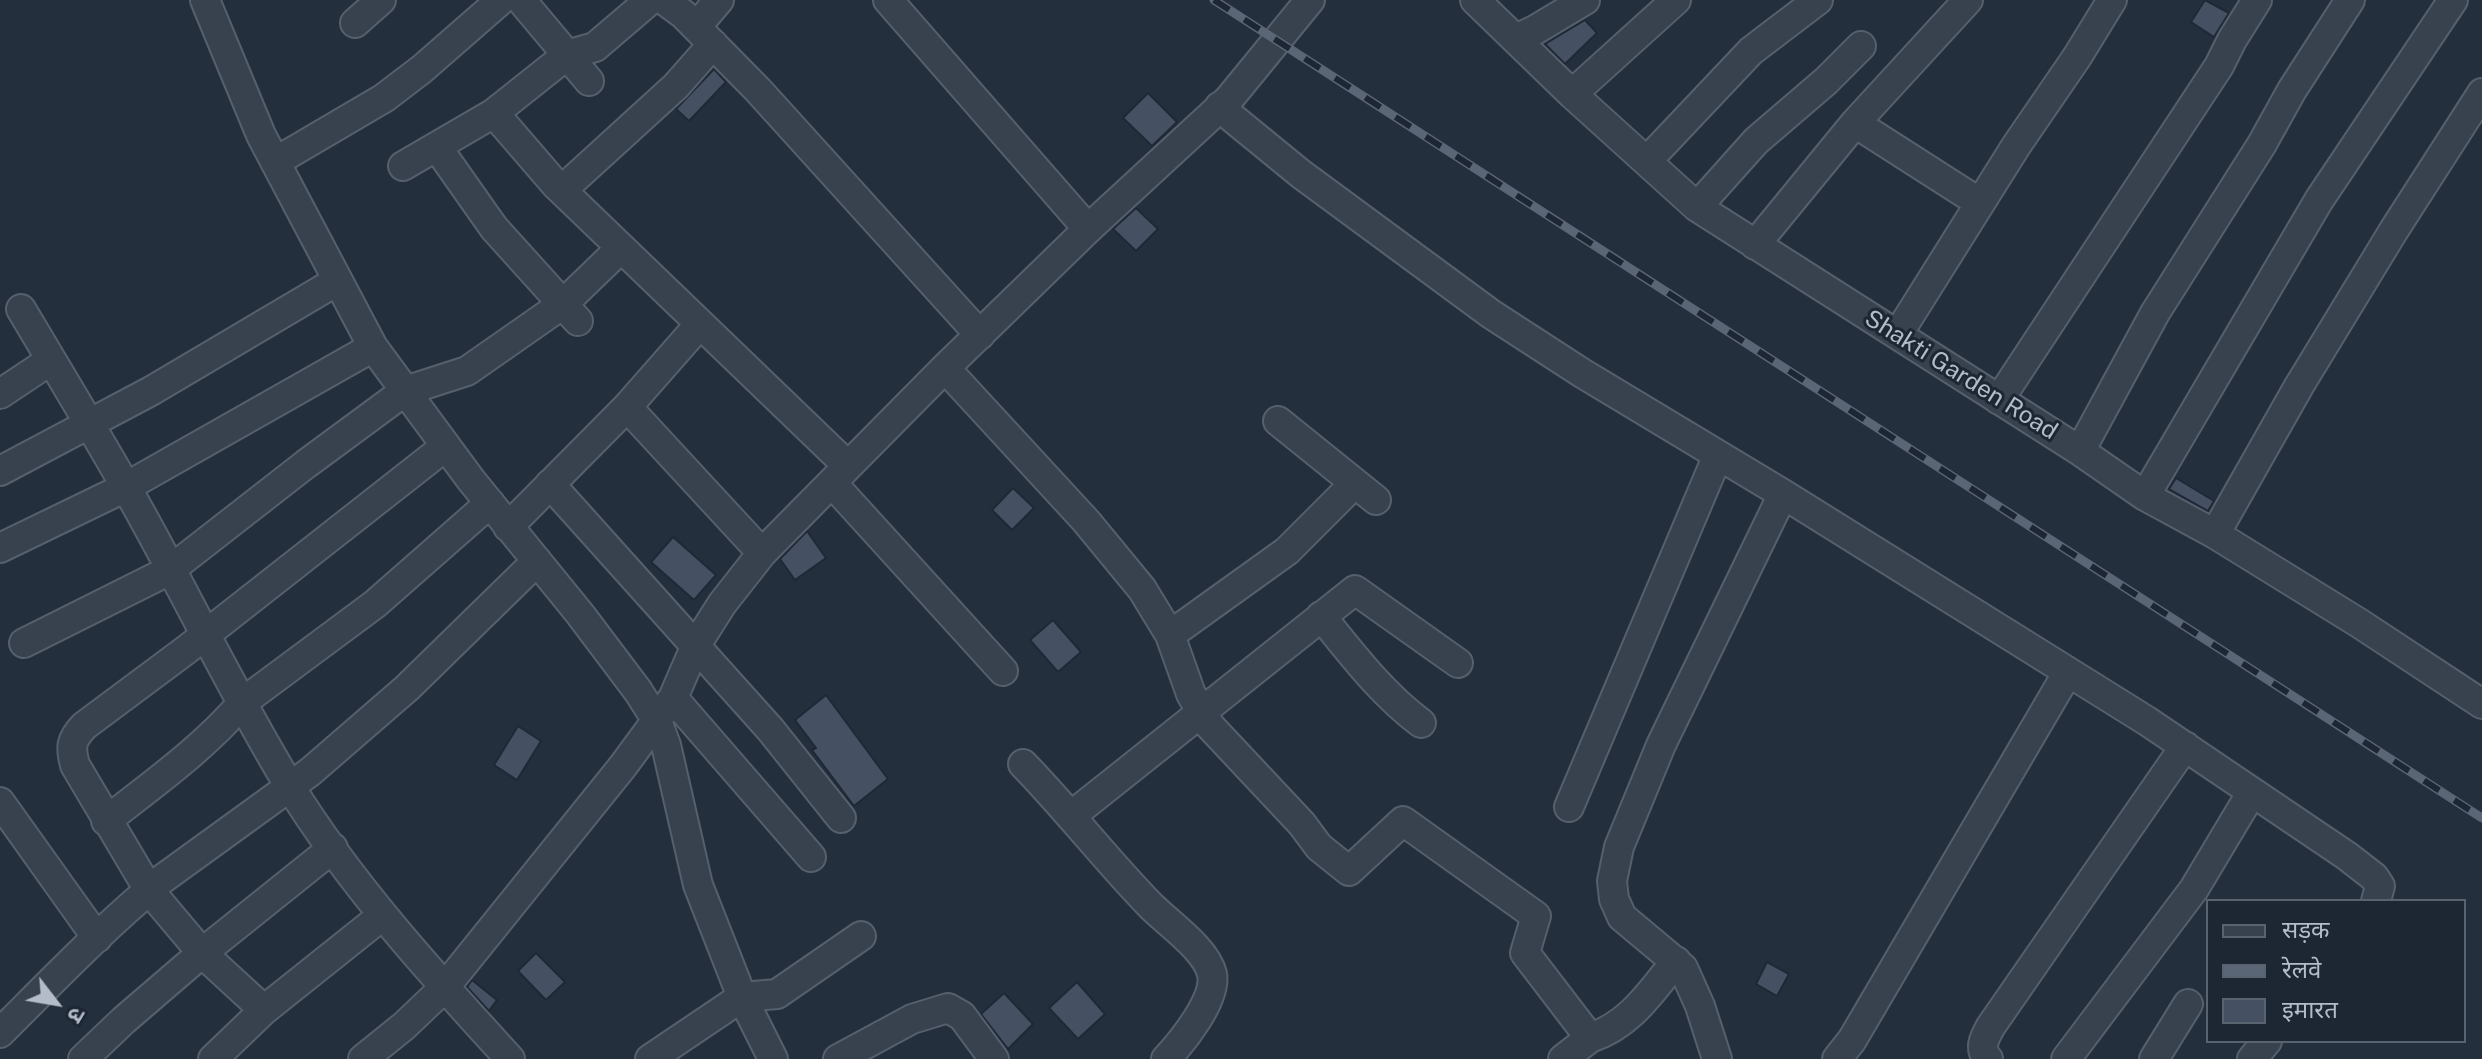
<!DOCTYPE html>
<meta charset="utf-8">
<style>
body{margin:0}
#map{position:relative;width:2482px;height:1059px;overflow:hidden;background:#242f3e;font-family:"Public Sans","Noto Sans Devanagari",sans-serif}
canvas{display:block}
.legend{position:absolute;left:2206px;top:899px;width:260px;height:144px;box-sizing:border-box;background:#1d2633;border:2px solid #59626f;margin:0;padding:10px 14px;list-style:none;font-size:24px;color:#b4bcc9}
.legend li{display:flex;align-items:center;gap:16px;height:40px}
.legend b{width:40px;border:2px solid #59626f}
.north{position:absolute;left:16px;top:963px;width:80px;height:80px;-webkit-text-stroke:6px #1d2633;paint-order:stroke;rotate:121deg;font-size:22px;font-weight:700;line-height:32px;text-align:center;color:#b4bcc9}
.north::after{content:'';display:block;margin:auto;width:28px;height:36px;background:#b4bcc9;clip-path:polygon(50% 0,100% 100%,50% 72%,0 100%)}
</style>
<div id="map">
<canvas width="2482" height="1059"></canvas>
<ul class="legend">
<li><b style="height:10px;background:#38414e"></b>सड़क</li>
<li><b style="height:10px;background:#5a6575"></b>रेलवे</li>
<li><b style="height:22px;background:#455162"></b>इमारत</li>
</ul>
<div class="north">उ</div>
</div>
<script>
const ctx = document.querySelector('canvas').getContext('2d');
ctx.lineJoin = 'round';
function paint(path, color) {
  ctx.fillStyle = color;
  ctx.fill(path, 'evenodd');
}
function trace(path, color, width, dash) {
  ctx.strokeStyle = color;
  ctx.lineWidth = width;
  ctx.lineCap = dash ? 'butt' : 'round';
  ctx.setLineDash(dash || []);
  ctx.stroke(path);
}
function drawText(font, color, halo, rows, align = 'center') {
  ctx.font = font + ' "Public Sans",sans-serif';
  ctx.lineWidth = 6;
  ctx.setLineDash([]);
  ctx.textBaseline = 'middle';
  ctx.strokeStyle = halo;
  ctx.fillStyle = color;
  for (const [text, x, y, turn = 0] of rows) {
    ctx.save();
    ctx.translate(x, y);
    ctx.rotate((+turn || 0) * Math.PI / 180);
    ctx.textAlign = isNaN(turn) ? turn : align;
    if (halo) ctx.strokeText(text, 0, 0);
    ctx.fillText(text, 0, 0);
    ctx.restore();
  }
}
const building = new Path2D(`
 M 2205,0 L 2229,13 L 2214,37 L 2191,22 Z
 M 1585,20 L 1597,33 L 1565,64 L 1545,44 Z
 M 714,69 L 726,82 L 689,121 L 676,109 Z
 M 1148,93 L 1177,122 L 1152,146 L 1123,118 Z
 M 1136,208 L 1158,229 L 1136,251 L 1113,229 Z
 M 2176,478 L 2214,501 L 2208,511 L 2169,489 Z
 M 1013,488 L 1034,508 L 1012,530 L 992,510 Z
 M 807,531 L 826,558 L 795,580 L 780,559 Z
 M 673,537 L 716,575 L 694,600 L 651,562 Z
 M 1053,620 L 1081,652 L 1058,672 L 1030,640 Z
 M 826,695 L 888,779 L 854,806 L 812,750 L 816,748 L 795,720 Z
 M 518,726 L 541,741 L 517,780 L 494,765 Z
 M 536,953 L 565,982 L 546,1000 L 518,971 Z
 M 1767,962 L 1789,974 L 1777,996 L 1756,984 Z
 M 472,980 L 497,1000 L 489,1011 L 467,987 Z
 M 1077,982 L 1105,1014 L 1078,1039 L 1049,1008 Z
 M 1004,993 L 1033,1024 L 1008,1049 L 981,1014 Z`);
const minor = new Path2D(`
 M 205,0 L 261,135 L 373,347 L 471,480 L 580,614 L 638,691 L 657,721 L 666,745 L 698,885 L 742,997 L 773,1059
 M 521,0 L 589,81
 M 664,0 L 683,14 L 758,90 L 980,335
 M 888,0 L 1088,229
 M 1475,0 L 1572,94 L 1697,207 L 2080,451 L 2145,496 L 2215,534 L 2359,623 L 2482,704
 M 355,23 L 381,0
 M 696,27 L 719,0
 M 1516,39 L 1535,30 L 1585,0
 M 1572,94 L 1676,0
 M 1219,107 L 1301,174 L 1491,314 L 1582,373 L 1783,494 L 2147,721 L 2347,856 L 2374,877 L 2380,886 L 2376,901
 M 494,113 L 556,185 L 848,466
 M 1855,123 L 1980,203
 M 437,147 L 494,228 L 578,321
 M 1647,161 L 1751,51 L 1818,0
 M 275,162 L 384,98 L 422,69 L 501,0
 M 403,166 L 494,113 L 567,55 L 595,47 L 650,0
 M 562,190 L 676,86 L 713,44
 M 1697,207 L 1756,141 L 1826,81 L 1861,46
 M 1755,245 L 1855,123 L 1968,0
 M 21,309 C 56,368 92,427 126,487 C 182,585 230,688 289,785 C 350,884 432,974 510,1059
 M 1898,334 L 2016,146 L 2077,57 L 2112,0
 M 945,368 L 1086,521 L 1142,589 L 1170,635 L 1191,694 L 1210,726 L 1302,824 L 1319,847 L 1349,871 L 1403,821 L 1536,916 L 1525,953 L 1590,1038 L 1563,1059
 M 0,394 L 51,360
 M 1999,400 L 2219,66 L 2232,40 L 2257,0
 M 627,407 L 762,553
 M 1278,421 L 1376,500
 M 2080,451 L 2155,313 L 2262,144 L 2292,90 L 2350,0
 M 0,471 L 151,391 L 337,281
 M 832,483 L 1003,671
 M 550,484 L 770,729 L 841,818
 M 2145,496 L 2319,200 L 2453,0
 M 508,527 L 627,407 L 700,324
 M 2215,534 L 2299,386 L 2394,230 L 2482,93
 M 0,548 L 126,487 L 373,347
 M 1321,616 C 1352,654 1381,693 1421,723
 M 1170,635 L 1287,551 L 1355,483
 M 24,643 L 170,570 L 306,464 L 405,391 L 467,371 L 563,304 L 621,248
 M 673,698 L 811,857
 M 1023,764 C 1067,809 1106,860 1151,906 C 1169,924 1206,949 1212,974 C 1217,999 1182,1042 1166,1059
 M 0,802 L 97,938
 M 1569,807 L 1718,455
 M 1071,816 L 1355,590 L 1458,663
 M 106,821 C 153,784 204,748 243,702 L 375,604 L 490,503
 M 264,1010 L 202,953 L 149,890 L 75,765 C 70,747 71,740 84,726 L 186,650 L 446,446
 M 0,1033 C 52,981 104,927 161,880 L 310,772 L 407,688 L 537,561
 M 1590,1038 C 1630,1025 1651,992 1676,961
 M 83,1059 L 124,1020 L 202,953 L 333,848
 M 213,1059 L 264,1010 L 383,915
 M 363,1059 L 404,1026 L 445,987 L 623,766 L 673,698 L 696,645 L 722,604 L 762,553 L 945,368 L 1088,229 L 1229,99 L 1310,0
 M 650,1059 L 742,997 L 777,994 L 861,936
 M 838,1059 L 912,1019 L 948,1008 L 962,1016 L 994,1059
 M 1717,1059 L 1700,1006 L 1683,968 L 1622,917 L 1614,899 L 1612,881 L 1619,847 L 1661,745 L 1783,494
 M 1837,1059 L 1852,1040 L 2068,672
 M 1988,1059 C 1978,1048 1985,1037 1991,1026 L 2185,746
 M 2066,1059 L 2194,889 L 2252,792
 M 2154,1059 L 2188,1004
 M 2252,1059 L 2267,1041`);
const rail = new Path2D(`
 M 1214,0 L 2482,818`);
const streetNames = [
 ["Shakti Garden Road",1961,375,32]
];
paint(building, '#455162');
trace(building, '#1f2835', 2);
trace(minor, '#565f6c', 32);
trace(minor, '#38414e', 28);
trace(rail, '#5a6575', 9);
trace(rail, '#1d2633', 6, [18]);
drawText('24px', '#b4bcc9', '#1d2633', streetNames);
</script>
